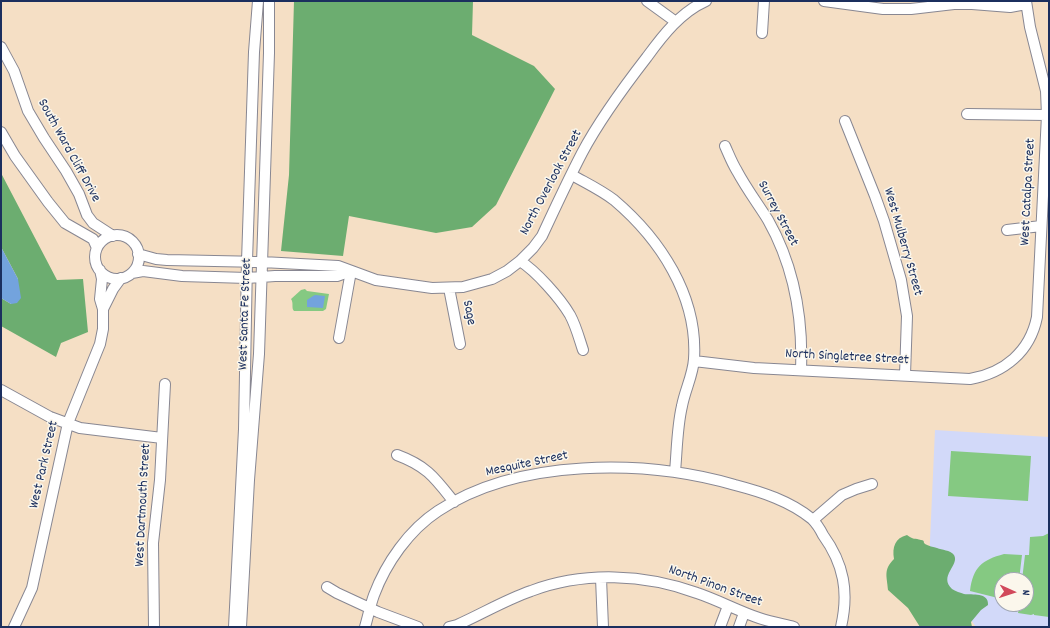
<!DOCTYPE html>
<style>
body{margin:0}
#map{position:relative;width:1050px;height:628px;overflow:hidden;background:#f5dfc5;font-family:Dekko,sans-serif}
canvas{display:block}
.frame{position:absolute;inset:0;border:2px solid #1b2f5e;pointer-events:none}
.north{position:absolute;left:994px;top:572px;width:40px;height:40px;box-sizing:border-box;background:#fbf7ec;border:1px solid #a1a7b3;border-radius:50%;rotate:93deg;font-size:11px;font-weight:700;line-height:16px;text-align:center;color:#1b2f5e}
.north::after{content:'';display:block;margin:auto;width:14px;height:18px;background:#d1495b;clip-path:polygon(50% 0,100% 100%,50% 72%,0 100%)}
</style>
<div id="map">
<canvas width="1050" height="628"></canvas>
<div class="frame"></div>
<div class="north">N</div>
</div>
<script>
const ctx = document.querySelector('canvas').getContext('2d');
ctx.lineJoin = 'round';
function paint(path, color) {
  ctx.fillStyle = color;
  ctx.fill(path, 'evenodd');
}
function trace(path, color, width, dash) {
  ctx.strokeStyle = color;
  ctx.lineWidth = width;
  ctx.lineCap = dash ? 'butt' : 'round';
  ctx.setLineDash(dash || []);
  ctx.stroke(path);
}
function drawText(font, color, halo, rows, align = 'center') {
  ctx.font = font + ' Dekko,sans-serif';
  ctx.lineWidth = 3;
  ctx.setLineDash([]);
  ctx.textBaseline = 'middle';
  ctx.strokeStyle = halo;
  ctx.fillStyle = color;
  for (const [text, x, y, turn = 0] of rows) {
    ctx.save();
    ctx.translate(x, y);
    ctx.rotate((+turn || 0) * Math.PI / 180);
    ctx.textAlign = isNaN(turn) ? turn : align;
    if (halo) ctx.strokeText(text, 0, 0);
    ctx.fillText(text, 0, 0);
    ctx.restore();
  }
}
const built = new Path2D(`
 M 935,430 L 1049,437 L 1049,627 L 976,627 L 929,562 ZM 1002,580 L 1026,580 L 1026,604 L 1002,604 Z`);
const green = new Path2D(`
 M 305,289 L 307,291 L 329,294 L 326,309 L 323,311 L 294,311 C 291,308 294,303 291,299 L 301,290 Z
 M 951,451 L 1031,456 L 1028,501 L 948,496 Z
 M 1049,533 L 1049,617 L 1034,615 L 1034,614 L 1031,615 L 1018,613 L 1019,604 L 1026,604 L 1026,580 L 1022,580 L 1025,555 L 1029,555 L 1030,537 L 1043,536 Z
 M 1004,554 L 1022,555 L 1019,580 L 1002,580 L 1002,599 L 970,591 C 973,567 982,560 1004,554 Z`);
const forest = new Path2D(`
 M 294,1 L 473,1 L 472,35 L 534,66 L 555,89 L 496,205 L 472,227 L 436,233 L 349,216 L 343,256 L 281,251 L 289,175 Z
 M 1,173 L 57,280 L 83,279 L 88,332 L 61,343 L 56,357 L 1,326 L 1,298 L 11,304 L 18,279 L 1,247 Z
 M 907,535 C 913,540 915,538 921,540 C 926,541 922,541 925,544 C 928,546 934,547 937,548 C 942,550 950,550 954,555 C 960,565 938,576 952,589 C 955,591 961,593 964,594 C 972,595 989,592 988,605 L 981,610 L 971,622 L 972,627 L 920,627 L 908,608 L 888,590 C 887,576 883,570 894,559 C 892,547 895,538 907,535 Z`);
const water = new Path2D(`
 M 1,247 L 18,279 L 21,298 L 17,303 L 11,304 L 1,298 Z
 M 315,295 L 325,296 L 323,308 L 307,307 L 307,300 L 313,296 Z`);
const minor = new Path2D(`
 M 647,1 L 676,22
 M 824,1 L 883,9 L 911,9 L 954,4 L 972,4 L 1010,7 L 1026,4
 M 762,33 L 764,1
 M 1,47 L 14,71 L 28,111 L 44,138 L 66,171 L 79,194 L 87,215 L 93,223 L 113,236
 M 967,114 L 1047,115
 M 845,121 L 875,196 L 884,221 L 901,280 L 907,316 L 905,375
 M 1,132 L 15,156 L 48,202 L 65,223 L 93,239 L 97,248
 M 725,146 C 729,155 732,163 737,171 C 746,188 758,204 768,220 C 794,266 803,318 801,370
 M 572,175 C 586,183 601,190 614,200 C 660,239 698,296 694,359 C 693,375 685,390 682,406 C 677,427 677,450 675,472
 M 1007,230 L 1041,226
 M95 257a22 22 0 1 1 44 0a22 22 0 1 1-44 0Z
 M 138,254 L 156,259 L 167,260 L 262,262 L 338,266 L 376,280 L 432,288 L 463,287 L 492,279 L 507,271 L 520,261 L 533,248 L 542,236 C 555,208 568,180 582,153 C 600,119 623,88 647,57 C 663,35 681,12 706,1
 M 520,261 C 536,271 560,298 570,315 C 576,326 579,338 583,350
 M 132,273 L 143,271 L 182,276 L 247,278 L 275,276 L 337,276 L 351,271
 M 449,288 L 460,344
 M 103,309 L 113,289 L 121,278
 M 339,338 L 351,271
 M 694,361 L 754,368 L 970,379 C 1004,373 1030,352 1037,317 L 1047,115 L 1046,91 L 1030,27 L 1026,1
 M 1,390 L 50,417 L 80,428 L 162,438
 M 397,455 C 427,466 435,478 454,502
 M 813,520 L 842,495 L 856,489 L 872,484
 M 601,578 L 603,627
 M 327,587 L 337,593 L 378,612 L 418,627
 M 14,627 L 32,588 L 68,423 L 100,344 L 103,329 L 103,309 L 100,299 L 102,279 L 100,270
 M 154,627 L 153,543 L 160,480 L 165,384
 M 234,627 L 244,429 L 247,261 L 254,52 L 258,1
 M 241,627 L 249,480 L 259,354 L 269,53 L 269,1
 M 365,627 C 368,617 370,606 374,595 C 386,563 409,530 438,511 C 518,458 645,459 735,485 C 762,492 790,501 812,519 C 816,523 820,529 823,535 C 844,564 849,592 841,627
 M 449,627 L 457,625 C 482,614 505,600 531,591 C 584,571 645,574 697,593 C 718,600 738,611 759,618 C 771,622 782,624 794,627
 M 720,627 L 728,606
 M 739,627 L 744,613`);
const streetNames = [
 ["South Ward Cliff Drive",68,151,61],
 ["North Overlook Street",552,183,-62],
 ["West Catalpa Street",1029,192,-87],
 ["Surrey Street",777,214,62],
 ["West Mulberry Street",902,242,74],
 ["Sage",468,313,79],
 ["West Santa Fe Street",246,314,-88],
 ["North Singletree Street",847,358,3],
 ["West Park Street",45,465,-77],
 ["Mesquite Street",527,465,-12],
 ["West Dartmouth Street",144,505,-87],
 ["North Pinon Street",715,587,20]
];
paint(built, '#d2d9f9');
paint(green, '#85c982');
paint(forest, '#6cad70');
paint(water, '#73a3dd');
trace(minor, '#888792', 12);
trace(minor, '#fff', 10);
drawText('14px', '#1b2f5e', '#fbf7ec', streetNames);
</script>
